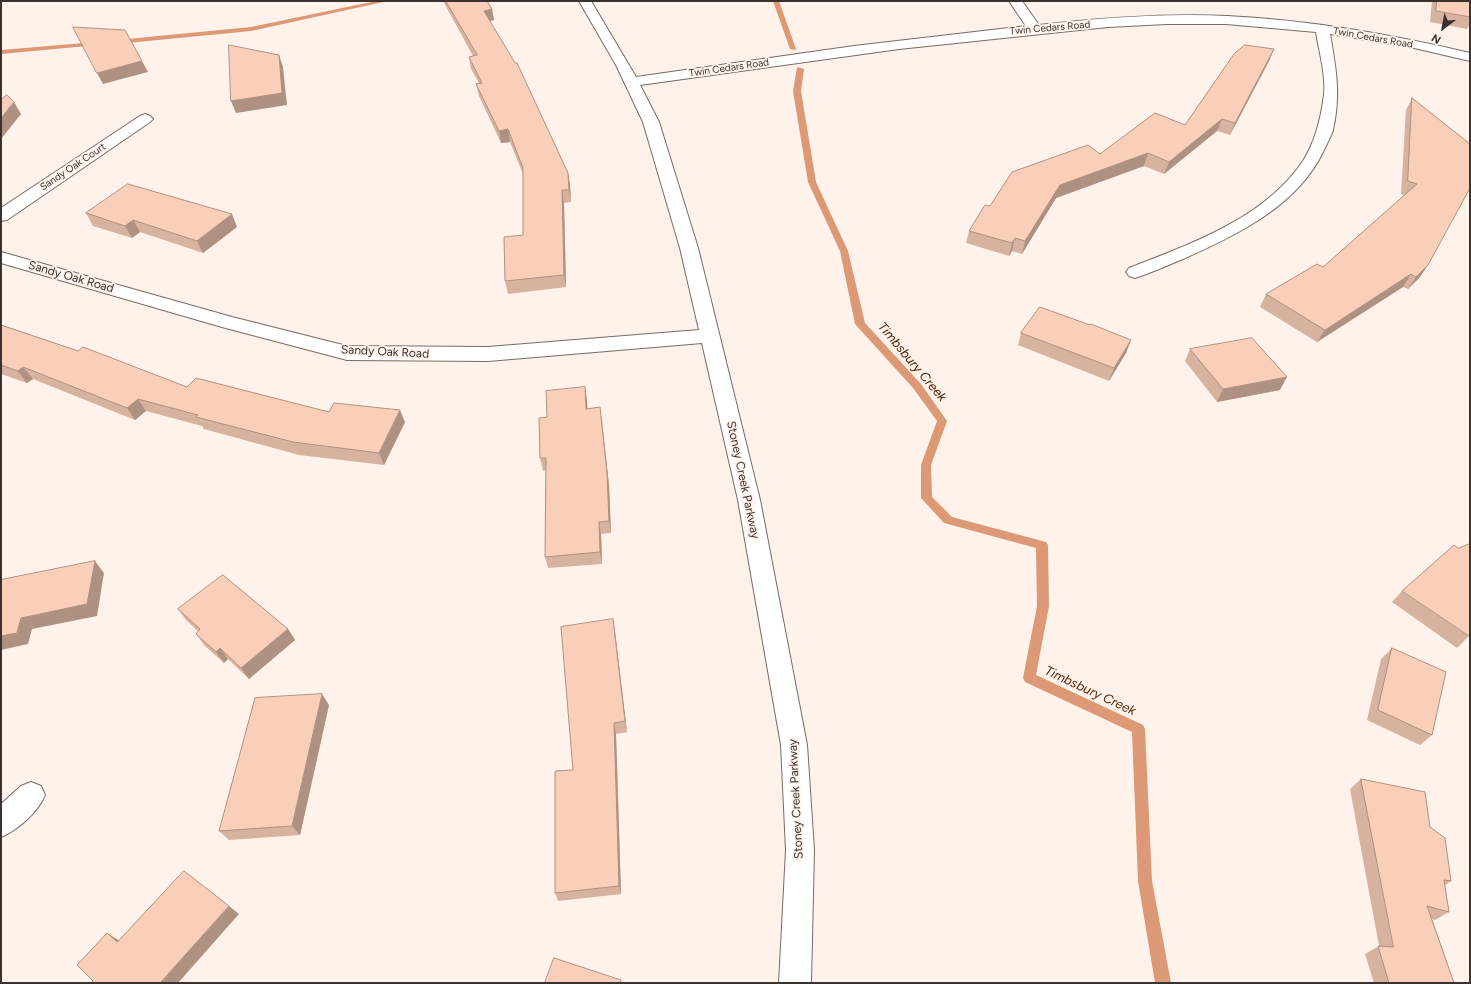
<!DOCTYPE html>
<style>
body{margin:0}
#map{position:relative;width:1471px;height:984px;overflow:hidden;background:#fef2eb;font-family:Figtree,sans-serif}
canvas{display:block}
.frame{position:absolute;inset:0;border:2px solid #393330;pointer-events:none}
.north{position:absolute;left:1423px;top:8px;width:40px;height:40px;-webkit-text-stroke:3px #fef2eb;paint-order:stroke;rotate:212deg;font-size:11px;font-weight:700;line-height:16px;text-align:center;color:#393330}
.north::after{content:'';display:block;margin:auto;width:14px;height:18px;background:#393330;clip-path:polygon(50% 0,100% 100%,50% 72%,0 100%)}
</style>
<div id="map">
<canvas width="1471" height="984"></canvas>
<div class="frame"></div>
<div class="north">N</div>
</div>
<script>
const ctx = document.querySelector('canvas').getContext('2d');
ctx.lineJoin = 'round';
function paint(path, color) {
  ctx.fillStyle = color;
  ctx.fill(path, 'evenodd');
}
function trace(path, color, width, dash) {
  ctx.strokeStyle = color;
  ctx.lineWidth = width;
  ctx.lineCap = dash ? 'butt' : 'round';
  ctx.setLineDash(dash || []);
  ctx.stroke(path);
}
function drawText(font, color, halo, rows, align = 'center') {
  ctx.font = font + ' Figtree,sans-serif';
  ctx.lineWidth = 3.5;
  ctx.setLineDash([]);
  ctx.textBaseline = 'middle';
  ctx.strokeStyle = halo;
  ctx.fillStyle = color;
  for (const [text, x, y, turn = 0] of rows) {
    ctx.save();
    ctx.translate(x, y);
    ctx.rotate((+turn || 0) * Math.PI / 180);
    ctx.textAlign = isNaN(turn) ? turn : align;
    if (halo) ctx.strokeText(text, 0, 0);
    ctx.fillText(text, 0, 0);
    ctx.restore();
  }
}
const stream = new Path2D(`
 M 376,1 L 388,1 L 251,31 L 117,44 L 114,42 L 117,40 L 251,27 Z
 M 773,1 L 779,1 L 796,49 L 795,50 L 790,49 Z
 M 96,42 L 98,43 L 98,45 L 1,54 L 1,50 Z
 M 797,67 L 804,69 L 801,91 L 816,182 L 848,251 L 865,323 L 921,384 L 947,421 L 931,465 L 932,497 L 952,517 L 1046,542 L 1048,545 L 1049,606 L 1036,675 L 1143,725 L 1145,729 L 1152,881 L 1171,983 L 1155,983 L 1138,881 L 1132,732 L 1025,682 L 1023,678 L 1037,606 L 1036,548 L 944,523 L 921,498 L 921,465 L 937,421 L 913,388 L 855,324 L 840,251 L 808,182 L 793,91 Z`);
const minor = new Path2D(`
 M 579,1 L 591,1 L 636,77 L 854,46 L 1026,26 L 1009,1 L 1022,1 L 1039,25 C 1101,18 1164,13 1227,16 C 1309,20 1390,34 1470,53 L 1470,61 L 1410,47 L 1330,34 C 1336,68 1341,95 1333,130 C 1331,137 1327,143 1324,150 C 1298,206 1237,235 1183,259 C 1168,265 1151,273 1135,278 L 1129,276 L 1126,272 L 1129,268 C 1190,244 1264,219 1303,161 C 1315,142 1321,118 1324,95 C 1326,74 1319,52 1316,32 L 1226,24 L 1167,24 L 1108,27 L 899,49 L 640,85 L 659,122 L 698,248 L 760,500 L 807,745 L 814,850 L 811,983 L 779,983 L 786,850 L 781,745 L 738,500 L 702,343 L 488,361 L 347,360 L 222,327 L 1,263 L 1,252 L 232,317 L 347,346 L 488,347 L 699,330 L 680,248 L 643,122 L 616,65 Z
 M 145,114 L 150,116 L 153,119 L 150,122 L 7,220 L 1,221 L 1,208 L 140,116 Z
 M 31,782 L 41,786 L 45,795 C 38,812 18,830 1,837 L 1,804 L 21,786 Z`);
const wall = new Path2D(`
 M 443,1 L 487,1 L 492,9 L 494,20 L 490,21 L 568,173 L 570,185 L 571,202 L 564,203 L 566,287 L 508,294 L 505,281 L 523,235 L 523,174 L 510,142 L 501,143 L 479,96 L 476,84 L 479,83 L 471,69 L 469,57 L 473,56 Z
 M 1432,1 L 1470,1 L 1470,24 L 1467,29 L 1430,22 Z
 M 1274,49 L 1269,61 L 1230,135 L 1217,131 L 1164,174 L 1144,166 L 1056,198 L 1022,254 L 1012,251 L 1009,256 L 966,243 L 969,231 L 990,206 L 1100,154 L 1185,125 Z
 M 1412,98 L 1470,144 L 1420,277 L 1408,289 L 1403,287 L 1317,342 L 1260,307 L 1266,294 L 1323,267 L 1405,195 L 1401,194 L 1406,110 Z
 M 86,213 L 237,227 L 203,253 L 140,232 L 132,238 L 93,226 Z
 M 1,325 L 78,351 L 187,387 L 329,412 L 405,422 L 384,465 L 299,455 L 204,429 L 202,426 L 146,411 L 135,420 L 33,379 L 27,383 L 1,374 Z
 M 1021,333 L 1131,340 L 1126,353 L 1109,381 L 1018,345 Z
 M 1190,349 L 1280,390 L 1217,402 L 1185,361 Z
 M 585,387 L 587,409 L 602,420 L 609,485 L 611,533 L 601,534 L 602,564 L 548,568 L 545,557 L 546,470 L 543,471 L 540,458 L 547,417 Z
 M 1402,591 L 1469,636 L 1457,648 L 1392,602 Z
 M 178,609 L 288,629 L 295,640 L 249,679 L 228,659 L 224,663 L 205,646 L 196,634 L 198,631 L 186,620 Z
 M 613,619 L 627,732 L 616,734 L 621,894 L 558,901 L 555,893 Z
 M 1392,648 L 1432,735 L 1420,745 L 1367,720 L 1381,659 Z
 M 329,705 L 300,835 L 229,840 L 219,831 Z
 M 1361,779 L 1430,827 L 1451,881 L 1445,885 L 1449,912 L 1435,920 L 1432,919 L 1454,983 L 1374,983 L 1365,954 L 1379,946 L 1350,789 Z`);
const shadedWall = new Path2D(`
 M 492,9 L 494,20 L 486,22 L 484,11 Z
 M 1274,49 L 1269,61 L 1230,135 L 1235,123 Z
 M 279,55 L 283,67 L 287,105 L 236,113 L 231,101 Z
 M 142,61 L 148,72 L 103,84 L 97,73 Z
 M 14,102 L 21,114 L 1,139 L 1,118 Z
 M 1222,119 L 1217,131 L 1164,174 L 1169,162 Z
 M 508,129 L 510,142 L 501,143 L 499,131 Z
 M 1148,153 L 1144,166 L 1056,198 L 1022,254 L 1025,241 L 1060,185 Z
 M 568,173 L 570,185 L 571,202 L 569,190 Z
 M 562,190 L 564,203 L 566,287 L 564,275 Z
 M 232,214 L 237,227 L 203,253 L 197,241 Z
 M 133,220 L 140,232 L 132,238 L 125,226 Z
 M 1015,238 L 1012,251 L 1009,256 L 1012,243 Z
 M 1428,265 L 1420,277 L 1408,289 L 1416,277 Z
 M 1411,274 L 1403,287 L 1317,342 L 1325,330 Z
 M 1131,340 L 1126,353 L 1109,381 L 1114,368 Z
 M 23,367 L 33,379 L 27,383 L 18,371 Z
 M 1287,377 L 1280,390 L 1217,402 L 1223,389 Z
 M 585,387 L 587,399 L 588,421 L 586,409 Z
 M 138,399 L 146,411 L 135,420 L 127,408 Z
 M 600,407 L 609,485 L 611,533 L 609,521 Z
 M 400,410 L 405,422 L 384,465 L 379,453 Z
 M 599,522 L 601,534 L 602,564 L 600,552 Z
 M 95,561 L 104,573 L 97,616 L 32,629 L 28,644 L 1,650 L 1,636 L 21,618 Z
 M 613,619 L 615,631 L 627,732 L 625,721 Z
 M 288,629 L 295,640 L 249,679 L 241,668 Z
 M 220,648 L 228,659 L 224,663 L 216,652 Z
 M 322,694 L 329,705 L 300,835 L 292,826 Z
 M 614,723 L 616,734 L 621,894 L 619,886 Z
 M 229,906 L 239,914 L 178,983 L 160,983 Z
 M 107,933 L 120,941 L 117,942 Z`);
const building = new Path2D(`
 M 446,1 L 487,1 L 492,9 L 484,11 L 515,63 L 517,63 L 568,173 L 569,190 L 562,190 L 564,275 L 505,281 L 504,237 L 523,235 L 523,168 L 508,129 L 499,131 L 476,84 L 482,83 L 469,57 L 477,55 Z
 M 1437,1 L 1470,1 L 1470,17 L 1436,11 Z
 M 73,27 L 125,30 L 142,61 L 97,73 Z
 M 229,45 L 279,55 L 282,93 L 231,101 Z
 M 1245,45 L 1274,49 L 1235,123 L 1222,119 L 1169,162 L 1148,153 L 1060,185 L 1025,241 L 1015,238 L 1012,243 L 969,231 L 985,205 L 990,206 L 1012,172 L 1088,145 L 1100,154 L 1155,113 L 1185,125 L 1234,54 Z
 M 7,95 L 14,102 L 1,118 L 1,100 Z
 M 1412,98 L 1470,144 L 1470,188 L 1428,265 L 1416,277 L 1411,274 L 1325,330 L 1266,294 L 1317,264 L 1323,267 L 1417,184 L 1408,181 Z
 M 128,184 L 232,214 L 197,241 L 133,220 L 125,226 L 86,213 Z
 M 1040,307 L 1090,325 L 1091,324 L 1131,340 L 1114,368 L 1021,333 Z
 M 1,325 L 78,351 L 83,347 L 187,387 L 196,378 L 329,412 L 334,403 L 400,410 L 379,453 L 293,442 L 196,417 L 198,415 L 138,399 L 127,408 L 23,367 L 18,371 L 1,365 Z
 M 1252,338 L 1287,377 L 1223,389 L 1190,349 Z
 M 585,387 L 586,409 L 600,407 L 607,473 L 609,521 L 599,522 L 600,552 L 545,557 L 546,458 L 540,458 L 539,418 L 547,417 L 546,391 Z
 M 1470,544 L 1470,635 L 1469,636 L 1402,591 L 1454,545 L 1458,548 Z
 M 95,561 L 87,604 L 21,618 L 17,633 L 1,636 L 1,580 Z
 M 223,575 L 288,629 L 241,668 L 220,648 L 216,652 L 196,634 L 200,629 L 178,609 Z
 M 613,619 L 625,721 L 614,723 L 619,886 L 555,893 L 555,771 L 573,770 L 561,627 Z
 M 1392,648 L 1446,672 L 1432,735 L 1378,710 Z
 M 322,694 L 292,826 L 219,831 L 255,698 Z
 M 1361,779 L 1425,792 L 1430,827 L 1445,838 L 1451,881 L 1444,880 L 1449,912 L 1427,906 L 1454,983 L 1389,983 L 1378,946 L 1393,947 Z
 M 184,871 L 229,906 L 160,983 L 91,983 L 93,981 L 77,965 L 107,933 L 117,942 Z
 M 554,958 L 621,980 L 620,983 L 545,983 Z`);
const farStreetnames = [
 ["Twin Cedars Road",1050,28,-5],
 ["Twin Cedars Road",1373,38,10],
 ["Twin Cedars Road",729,68,-8],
 ["Sandy Oak Court",73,167,-34]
];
const streetNames = [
 ["Sandy Oak Road",71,277,16],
 ["Sandy Oak Road",385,352,3],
 ["Stoney Creek Parkway",743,480,78],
 ["Stoney Creek Parkway",796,799,-93]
];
const waterNames = [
 ["Timbsbury Creek",912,362,50],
 ["Timbsbury Creek",1090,691,25]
];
paint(stream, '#dd9975');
trace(minor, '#786b64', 2);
paint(minor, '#fff');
paint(wall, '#d7b29f');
paint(shadedWall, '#af9182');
paint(building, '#facfb9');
trace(building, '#af9182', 1);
drawText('10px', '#393330', '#fef2eb', farStreetnames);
drawText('12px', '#393330', '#fef2eb', streetNames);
drawText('italic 13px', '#4c2105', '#fef2eb', waterNames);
</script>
